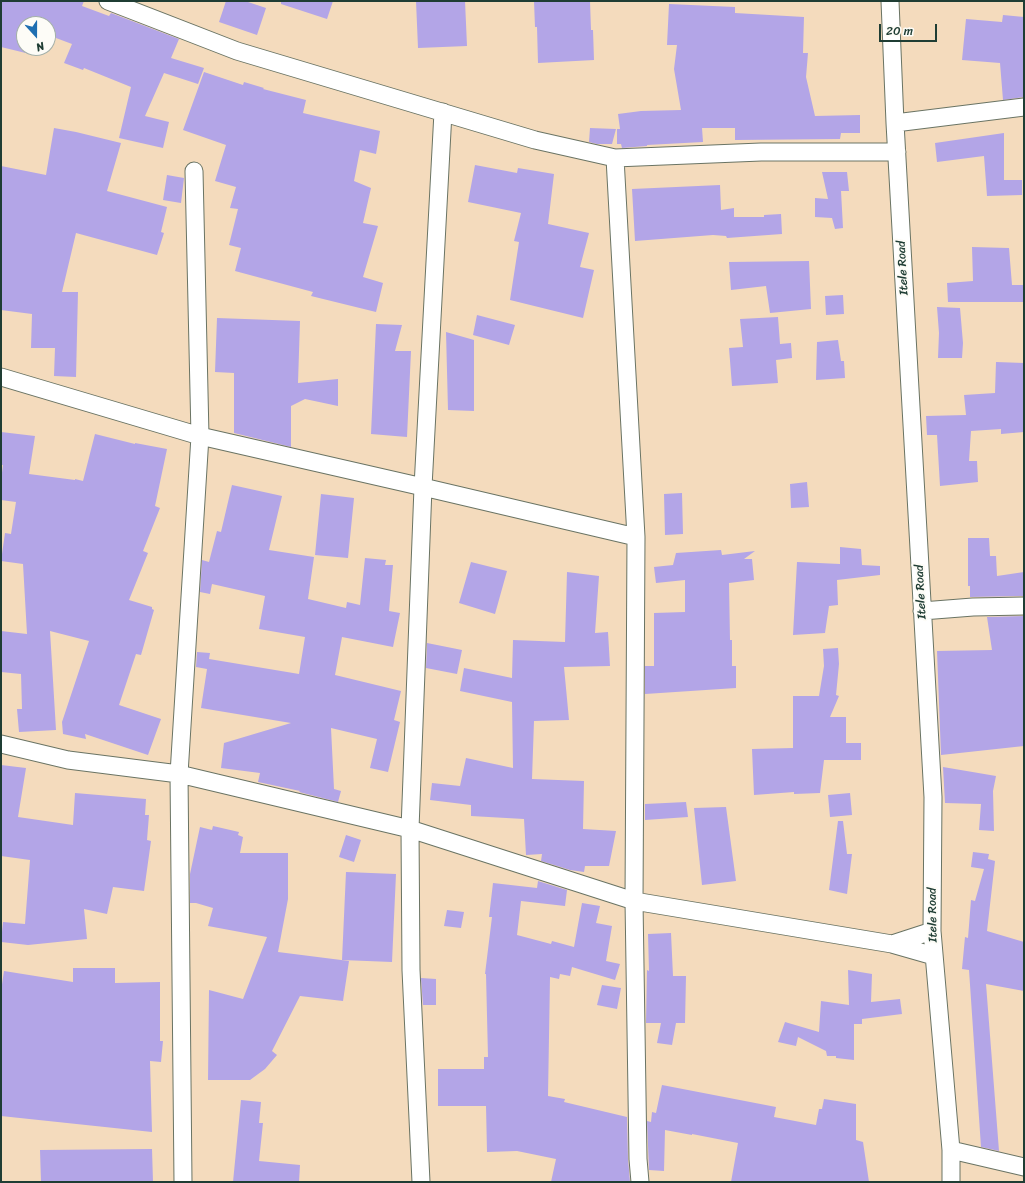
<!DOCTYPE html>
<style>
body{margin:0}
#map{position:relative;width:1025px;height:1183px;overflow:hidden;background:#f4dbbd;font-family:Sriracha,sans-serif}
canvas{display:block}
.frame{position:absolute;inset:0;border:2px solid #1f3d34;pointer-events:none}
.north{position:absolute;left:16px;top:16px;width:40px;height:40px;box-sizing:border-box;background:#fdfcf7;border:1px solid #a4b0a9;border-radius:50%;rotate:159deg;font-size:11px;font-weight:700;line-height:16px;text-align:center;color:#1f3d34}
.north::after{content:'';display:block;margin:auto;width:14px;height:18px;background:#1f6fb2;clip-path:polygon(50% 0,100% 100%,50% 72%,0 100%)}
.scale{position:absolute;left:879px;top:24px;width:58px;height:18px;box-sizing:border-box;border:2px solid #1f3d34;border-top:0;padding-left:5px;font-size:12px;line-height:14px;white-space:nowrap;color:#1f3d34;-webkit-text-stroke:3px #fdfcf7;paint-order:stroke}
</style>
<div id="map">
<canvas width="1025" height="1183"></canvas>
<div class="frame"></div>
<div class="north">N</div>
<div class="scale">20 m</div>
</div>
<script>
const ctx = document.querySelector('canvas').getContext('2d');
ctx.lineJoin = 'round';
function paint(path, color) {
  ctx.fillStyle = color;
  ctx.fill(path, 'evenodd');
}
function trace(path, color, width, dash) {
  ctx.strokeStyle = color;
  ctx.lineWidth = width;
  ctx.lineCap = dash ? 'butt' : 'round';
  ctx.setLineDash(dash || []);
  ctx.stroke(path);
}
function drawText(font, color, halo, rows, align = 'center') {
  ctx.font = font + ' Sriracha,sans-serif';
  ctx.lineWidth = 4;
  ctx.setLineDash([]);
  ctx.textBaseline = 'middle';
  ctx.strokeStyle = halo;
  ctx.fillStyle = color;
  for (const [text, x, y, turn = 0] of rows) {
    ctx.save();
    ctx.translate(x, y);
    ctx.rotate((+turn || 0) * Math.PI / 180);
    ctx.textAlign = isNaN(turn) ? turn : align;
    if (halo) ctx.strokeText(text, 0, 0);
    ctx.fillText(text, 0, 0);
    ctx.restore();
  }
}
const building = new Path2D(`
 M 1,1 L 84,1 L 82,6 L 109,16 L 111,13 L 179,39 L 171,58 L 204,68 L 198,84 L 164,73 L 145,116 L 169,122 L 163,148 L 119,138 L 131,87 L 84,68 L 83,70 L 64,63 L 72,44 L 48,35 L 48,24 L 24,24 L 24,48 L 36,48 L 34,55 L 1,47 Z
 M 226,1 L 245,1 L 266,8 L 257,35 L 219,22 Z
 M 281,1 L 333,1 L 327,19 L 281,4 Z
 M 416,1 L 465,1 L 467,46 L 418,48 Z
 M 534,1 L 590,1 L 591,30 L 593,30 L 594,60 L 538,63 L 537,27 L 535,27 Z
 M 669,4 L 735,7 L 735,13 L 804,17 L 803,53 L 808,53 L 806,77 L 815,116 L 860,115 L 860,133 L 841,133 L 840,139 L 735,140 L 735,128 L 702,128 L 703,142 L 647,145 L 647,146 L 622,148 L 621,144 L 617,144 L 617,129 L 620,129 L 618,114 L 641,111 L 681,110 L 674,69 L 677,45 L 667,45 Z
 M 1003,15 L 1024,17 L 1024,97 L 1003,100 L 1000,63 L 962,60 L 966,19 L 1002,22 Z
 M 204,72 L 243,85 L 244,82 L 264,88 L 263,89 L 306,100 L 303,113 L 380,131 L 376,154 L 360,150 L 354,181 L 371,188 L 363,223 L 378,226 L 363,277 L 383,283 L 376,312 L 311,296 L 313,292 L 235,271 L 241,248 L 229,245 L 238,209 L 230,208 L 236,187 L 215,181 L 226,145 L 183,130 Z
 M 54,128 L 76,132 L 121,143 L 107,191 L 167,207 L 161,232 L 164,233 L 157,255 L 76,233 L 62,292 L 78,292 L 76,377 L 54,376 L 55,348 L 31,348 L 32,314 L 1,310 L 1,166 L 46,175 Z
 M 590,128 L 616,129 L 612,144 L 597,144 L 589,142 Z
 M 1004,133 L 1004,180 L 1022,180 L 1022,195 L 987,196 L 984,156 L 937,162 L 935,143 Z
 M 475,165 L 517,173 L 518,168 L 554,174 L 548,224 L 589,233 L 580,267 L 594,270 L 583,318 L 510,300 L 519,242 L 514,241 L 521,213 L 468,202 Z
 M 822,172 L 847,172 L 849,191 L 841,191 L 843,228 L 835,229 L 832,218 L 815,217 L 815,198 L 828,199 Z
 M 167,175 L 184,178 L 181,203 L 163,200 Z
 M 720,185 L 721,210 L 734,208 L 734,217 L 764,217 L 764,215 L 781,214 L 782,234 L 727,238 L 726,236 L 713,235 L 635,241 L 632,189 Z
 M 972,247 L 1009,248 L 1012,285 L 1024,285 L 1024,302 L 948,302 L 947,283 L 973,281 Z
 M 809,261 L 811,309 L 770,313 L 766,286 L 731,290 L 729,262 Z
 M 843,295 L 844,314 L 826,315 L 825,296 Z
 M 937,307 L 960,308 L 963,343 L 962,358 L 938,358 L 939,333 Z
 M 477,315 L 515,325 L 509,345 L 473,335 Z
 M 778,317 L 780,344 L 791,343 L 792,358 L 776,360 L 778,383 L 732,386 L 729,348 L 743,347 L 740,319 Z
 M 217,318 L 300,321 L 298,383 L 338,379 L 338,406 L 305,399 L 291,406 L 291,447 L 234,433 L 234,373 L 215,372 Z
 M 376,324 L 402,325 L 395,351 L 411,351 L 407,437 L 371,434 Z
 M 446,332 L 474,340 L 474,411 L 448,410 Z
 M 838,340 L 841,361 L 844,361 L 845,378 L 816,380 L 817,342 Z
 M 996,362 L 1024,363 L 1024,432 L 1001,434 L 1001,429 L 971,431 L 969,461 L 977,461 L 978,482 L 940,486 L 937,435 L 927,435 L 926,416 L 966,415 L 964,395 L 995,393 Z
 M 1,432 L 35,436 L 29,474 L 75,480 L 75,479 L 83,481 L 95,434 L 135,444 L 135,443 L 167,449 L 155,506 L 160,508 L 143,551 L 148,553 L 129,600 L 152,607 L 152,609 L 154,610 L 141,655 L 136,654 L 119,705 L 161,719 L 148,755 L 85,734 L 86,739 L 63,734 L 62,722 L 89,641 L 50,631 L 56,730 L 19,732 L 17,709 L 22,709 L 21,674 L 1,672 L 1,631 L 27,634 L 23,564 L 1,561 L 5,533 L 11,534 L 16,502 L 1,500 L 1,480 L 3,465 L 1,465 Z
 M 807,482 L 809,507 L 791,508 L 790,484 Z
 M 232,485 L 282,496 L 269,550 L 314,557 L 308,599 L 346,608 L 347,602 L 360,605 L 365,558 L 386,560 L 385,565 L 393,565 L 389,611 L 400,613 L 393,647 L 342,637 L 335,675 L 401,691 L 394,720 L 400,722 L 388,772 L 370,768 L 377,739 L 331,728 L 334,789 L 341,791 L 338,802 L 299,792 L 300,791 L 258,782 L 260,773 L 221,768 L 224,743 L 291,723 L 201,708 L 207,669 L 196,667 L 197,652 L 210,653 L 209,659 L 299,674 L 305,637 L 259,629 L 265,596 L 212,584 L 210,594 L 200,592 L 202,560 L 209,562 L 217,531 L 221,532 Z
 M 682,493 L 683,534 L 665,535 L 664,494 Z
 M 321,494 L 354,498 L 348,558 L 315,555 Z
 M 968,538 L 989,538 L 990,556 L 996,556 L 997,576 L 1024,572 L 1024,596 L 970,597 L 970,586 L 968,586 Z
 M 840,547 L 861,549 L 862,565 L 880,566 L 880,575 L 837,580 L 838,605 L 829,606 L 825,633 L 793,635 L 797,562 L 840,564 Z
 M 721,550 L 722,555 L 755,551 L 744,559 L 752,559 L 754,580 L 729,583 L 730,640 L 732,640 L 732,666 L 736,666 L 736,688 L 645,694 L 645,666 L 654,666 L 654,613 L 685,612 L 685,580 L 656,583 L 654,567 L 673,565 L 676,553 Z
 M 471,562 L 507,571 L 495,614 L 459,603 Z
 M 567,572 L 599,576 L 595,633 L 608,632 L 610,666 L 564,667 L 569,720 L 534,721 L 532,779 L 584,781 L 583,829 L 616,831 L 609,866 L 585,866 L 584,872 L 570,870 L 541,861 L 542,854 L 526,855 L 524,819 L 471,816 L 471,805 L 430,800 L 432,783 L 460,786 L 466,758 L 513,768 L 512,702 L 460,691 L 464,668 L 512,678 L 513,640 L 565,642 Z
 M 1024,616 L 1024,746 L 941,755 L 937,651 L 992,650 L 987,617 Z
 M 427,643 L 462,650 L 457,674 L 426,668 Z
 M 838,648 L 839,664 L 836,695 L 839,696 L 830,717 L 846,717 L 846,743 L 861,743 L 861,760 L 824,760 L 820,793 L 794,794 L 794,792 L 754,795 L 752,749 L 793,748 L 793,696 L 819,696 L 824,666 L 823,649 Z
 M 1,765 L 26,768 L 18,817 L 73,825 L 75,793 L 146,799 L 145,815 L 149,815 L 147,840 L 151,841 L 144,891 L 113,887 L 107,914 L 84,909 L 87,939 L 28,945 L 1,942 L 3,922 L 25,924 L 30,860 L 1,856 Z
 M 943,767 L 996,776 L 993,791 L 994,831 L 979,830 L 981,804 L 945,803 Z
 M 850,793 L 852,815 L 830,817 L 828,795 Z
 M 686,802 L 688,817 L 645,820 L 645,804 Z
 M 726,807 L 736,881 L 702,885 L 694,808 Z
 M 838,821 L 843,821 L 847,854 L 852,854 L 847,894 L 829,890 Z
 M 213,826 L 239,832 L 238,835 L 243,837 L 240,853 L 288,853 L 288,899 L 278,952 L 349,961 L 343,1001 L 300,996 L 272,1051 L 277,1055 L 265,1069 L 250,1080 L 208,1080 L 209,990 L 243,999 L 267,937 L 208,926 L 213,908 L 196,903 L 190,903 L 190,874 L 200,827 L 212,830 Z
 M 346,835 L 361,840 L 354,862 L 339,857 Z
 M 973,852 L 989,854 L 988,859 L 995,861 L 987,931 L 1024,942 L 1024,991 L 986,984 L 999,1151 L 981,1147 L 969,970 L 962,969 L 965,937 L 968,938 L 971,900 L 975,901 L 984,869 L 971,867 Z
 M 346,872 L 396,874 L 392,962 L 342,960 Z
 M 538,881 L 567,890 L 565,906 L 521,901 L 517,935 L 551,944 L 552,941 L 574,947 L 582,903 L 600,906 L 596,923 L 612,926 L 606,961 L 620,964 L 615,980 L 572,967 L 570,976 L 560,974 L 559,979 L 550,977 L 548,1096 L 565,1099 L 564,1102 L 627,1117 L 628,1159 L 630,1182 L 551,1182 L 556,1159 L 517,1151 L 487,1152 L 486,1106 L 438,1106 L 438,1069 L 484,1069 L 484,1057 L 488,1057 L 486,974 L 485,974 L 492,917 L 489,917 L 493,883 L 537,888 Z
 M 447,910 L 464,912 L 461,928 L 444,926 Z
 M 671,933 L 673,976 L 686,976 L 685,1023 L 676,1023 L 672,1045 L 657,1043 L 661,1023 L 646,1023 L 647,970 L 649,971 L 648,934 Z
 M 73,968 L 115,968 L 115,983 L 160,982 L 160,1041 L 163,1041 L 161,1062 L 150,1061 L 152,1132 L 1,1116 L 1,991 L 4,971 L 73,982 Z
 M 848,970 L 872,974 L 871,1002 L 900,999 L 902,1014 L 862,1019 L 862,1024 L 854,1024 L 854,1060 L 836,1058 L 836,1056 L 827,1056 L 826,1051 L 798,1037 L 796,1046 L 778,1042 L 785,1022 L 819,1032 L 821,1001 L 849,1005 Z
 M 421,978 L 436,979 L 436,1005 L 423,1005 Z
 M 602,985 L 621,988 L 617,1009 L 597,1005 Z
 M 662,1085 L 776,1107 L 774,1117 L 816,1125 L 819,1109 L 822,1109 L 824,1099 L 856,1104 L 856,1140 L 863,1142 L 869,1182 L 731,1182 L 738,1143 L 692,1134 L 692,1135 L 665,1130 L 664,1171 L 649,1170 L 647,1121 L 651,1122 L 652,1112 L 656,1113 Z
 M 241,1100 L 261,1102 L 259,1123 L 263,1123 L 259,1161 L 300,1165 L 299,1182 L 233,1182 Z
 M 152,1149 L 153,1182 L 41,1182 L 40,1150 Z`);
const minor = new Path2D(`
 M 108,1 L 237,51 L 535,140 L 615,158 L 761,152 L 897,152
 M 890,1 L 895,123 L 933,797 L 932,931 L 951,1150 L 951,1182
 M 895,123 L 1024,107
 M 615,158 L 636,537 L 634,901 L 638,1159 L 640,1182
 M 1,377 L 200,436 L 423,487 L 636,537
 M 922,611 L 973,607 L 1024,606
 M 1,744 L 68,760 L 179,774 L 410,829 L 634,901 L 892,944 L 932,931
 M 892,944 L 934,956
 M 951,1150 L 1024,1167
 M 183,1182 L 179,774 L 200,436 L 194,171
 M 421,1182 L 411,970 L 410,829 L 423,487 L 443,112`);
const streetNames = [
 ["Itele Road",903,268,-93],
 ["Itele Road",921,592,-93],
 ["Itele Road",933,915,-91]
];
paint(building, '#b3a5e7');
trace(minor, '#6a7464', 19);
trace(minor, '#fff', 17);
drawText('12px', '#1f3d34', '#fdfcf7', streetNames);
</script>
